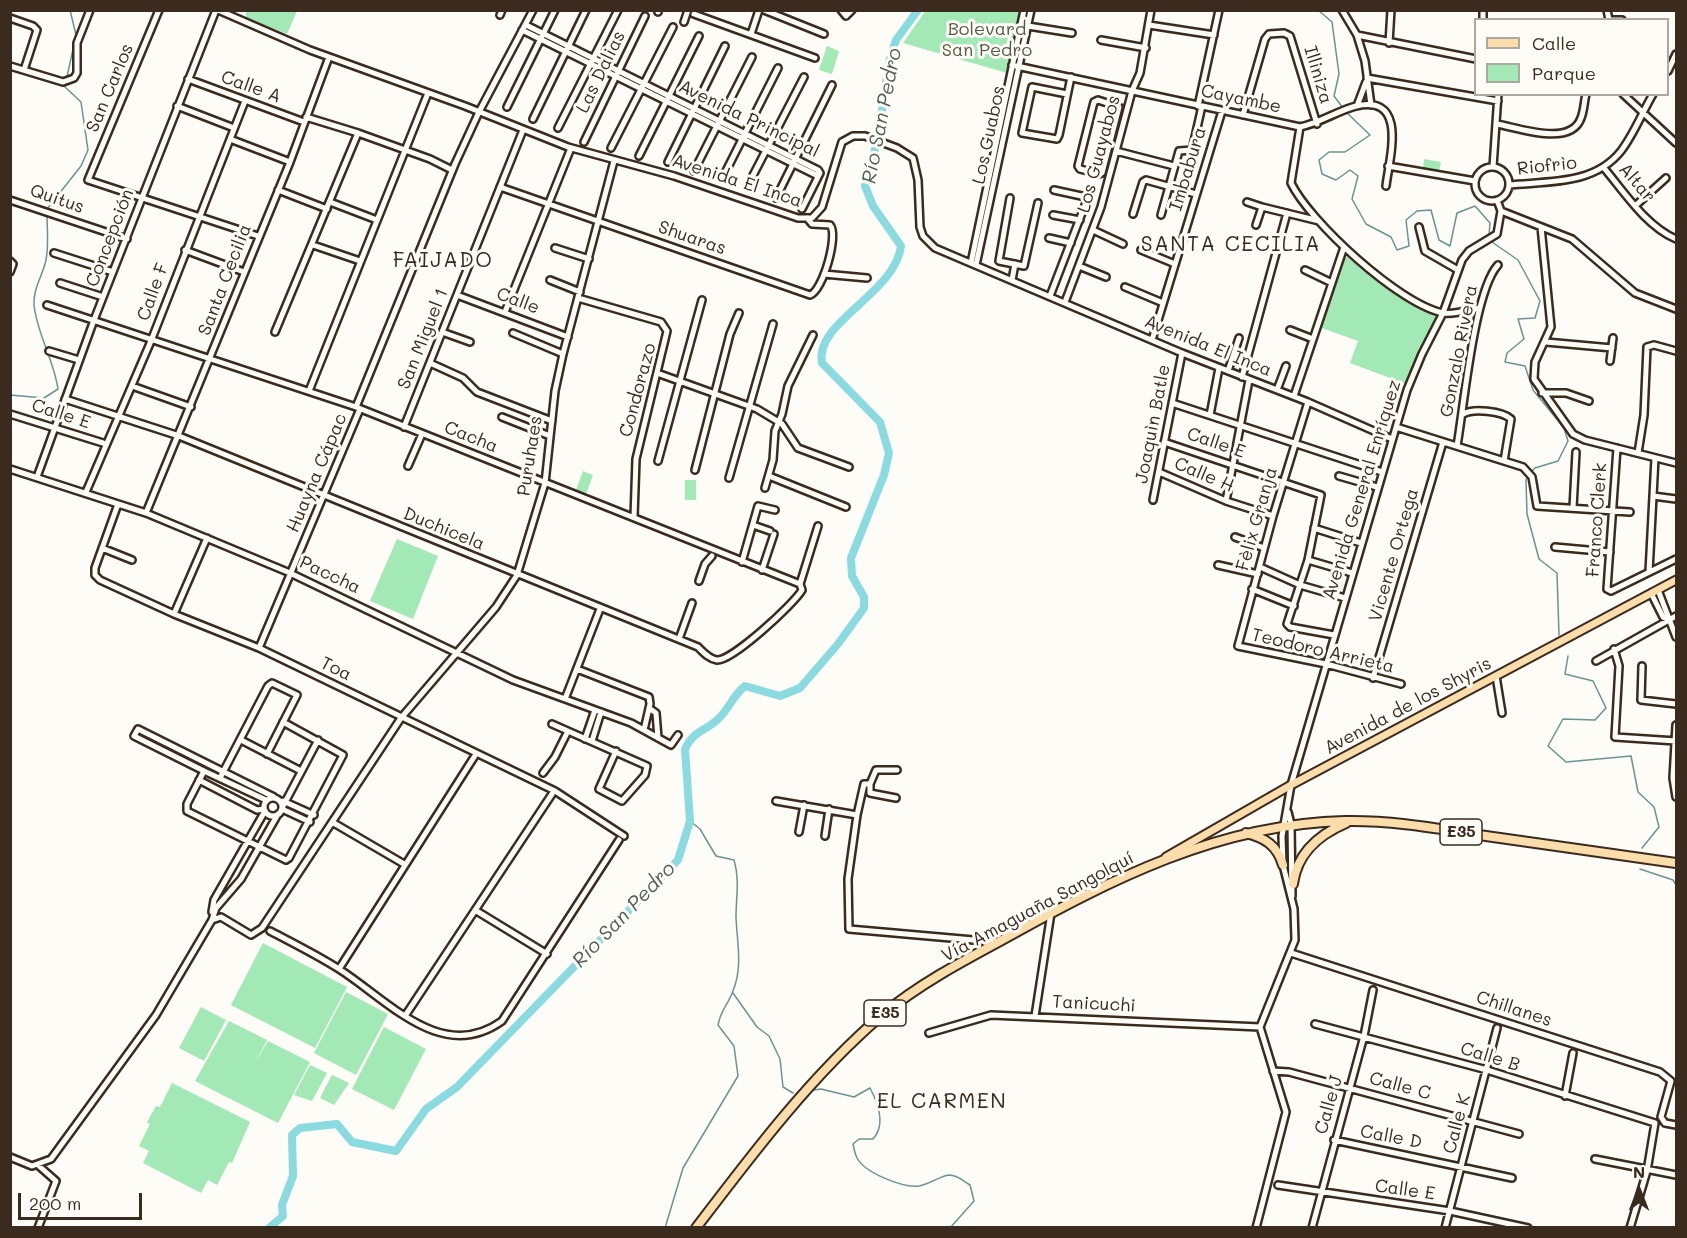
<!DOCTYPE html>
<meta charset="utf-8">
<style>
body{margin:0}
#map{position:relative;width:1687px;height:1238px;overflow:hidden;background:#fdfcf7;font-family:Mali,sans-serif}
canvas{display:block}
.frame{position:absolute;inset:0;border:12px solid #3b2a1e;pointer-events:none}
.legend{position:absolute;left:1474px;top:18px;width:195px;height:78px;box-sizing:border-box;background:#fdfcf7;border:2px solid #afa8a0;margin:0;padding:8px 10px;list-style:none;font-size:18px;color:#3b2a1e}
.legend li{display:flex;align-items:center;gap:12px;height:30px}
.legend b{width:30px;border:2px solid #afa8a0}
.north{position:absolute;left:1609px;top:1160px;width:60px;height:60px;-webkit-text-stroke:4px #fdfcf7;paint-order:stroke;rotate:0deg;font-size:16px;font-weight:700;line-height:24px;text-align:center;color:#3b2a1e}
.north::after{content:'';display:block;margin:auto;width:21px;height:27px;background:#3b2a1e;clip-path:polygon(50% 0,100% 100%,50% 72%,0 100%)}
.scale{position:absolute;left:18px;top:1193px;width:124px;height:27px;box-sizing:border-box;border:3px solid #3b2a1e;border-top:0;padding-left:8px;font-size:18px;line-height:21px;white-space:nowrap;color:#3b2a1e;-webkit-text-stroke:4px #fdfcf7;paint-order:stroke}
</style>
<div id="map">
<canvas width="1687" height="1238"></canvas>
<div class="frame"></div>
<ul class="legend">
<li><b style="height:8px;background:#fbddab"></b>Calle</li>
<li><b style="height:16px;background:#a3e9b5"></b>Parque</li>
</ul>
<div class="north">N</div>
<div class="scale">200 m</div>
</div>
<script>
const ctx = document.querySelector('canvas').getContext('2d');
ctx.lineJoin = 'round';
function paint(path, color) {
  ctx.fillStyle = color;
  ctx.fill(path, 'evenodd');
}
function trace(path, color, width, dash) {
  ctx.strokeStyle = color;
  ctx.lineWidth = width;
  ctx.lineCap = dash ? 'butt' : 'round';
  ctx.setLineDash(dash || []);
  ctx.stroke(path);
}
function drawText(font, color, halo, rows, align = 'center') {
  ctx.font = font + ' Mali,sans-serif';
  ctx.lineWidth = 6;
  ctx.setLineDash([]);
  ctx.textBaseline = 'middle';
  ctx.strokeStyle = halo;
  ctx.fillStyle = color;
  for (const [text, x, y, turn = 0] of rows) {
    ctx.save();
    ctx.translate(x, y);
    ctx.rotate((+turn || 0) * Math.PI / 180);
    ctx.textAlign = isNaN(turn) ? turn : align;
    if (halo) ctx.strokeText(text, 0, 0);
    ctx.fillText(text, 0, 0);
    ctx.restore();
  }
}
const green = new Path2D(`
 M 926,10 L 1021,11 L 1007,73 L 903,43 Z
 M 246,11 L 246,10 L 297,11 L 287,34 L 246,18 Z
 M 827,46 L 839,51 L 832,74 L 819,70 Z
 M 1424,159 L 1441,162 L 1439,171 L 1423,169 Z
 M 1347,257 L 1381,285 L 1439,314 L 1406,384 L 1350,363 L 1358,341 L 1319,327 L 1341,261 Z
 M 583,471 L 593,475 L 586,494 L 576,490 Z
 M 685,480 L 696,480 L 696,500 L 685,500 Z
 M 397,539 L 438,556 L 413,619 L 370,601 Z
 M 263,943 L 347,987 L 315,1048 L 231,1005 Z
 M 346,992 L 388,1014 L 356,1075 L 314,1053 Z
 M 201,1007 L 226,1020 L 204,1061 L 179,1048 Z
 M 229,1021 L 267,1040 L 256,1061 L 268,1041 L 310,1062 L 278,1123 L 195,1081 Z
 M 384,1027 L 426,1049 L 394,1110 L 352,1089 Z
 M 310,1065 L 327,1073 L 312,1101 L 294,1095 Z
 M 332,1075 L 349,1083 L 334,1105 L 320,1098 Z
 M 172,1083 L 250,1122 L 232,1163 L 229,1162 L 217,1185 L 208,1180 L 201,1193 L 143,1163 L 149,1151 L 139,1146 L 150,1124 L 147,1122 L 156,1106 L 160,1107 Z`);
const stream = new Path2D(`
 M 1318,10 L 1332,22 L 1339,74 L 1334,96 L 1343,108
 M 67,77 L 76,35 L 70,10
 M 1346,112 L 1370,135 L 1345,152 L 1329,152 L 1319,160 L 1322,174 L 1336,180 L 1350,170 L 1358,176 L 1352,199 L 1366,224 L 1391,237 L 1397,250 L 1409,246 L 1406,220 L 1417,211 L 1431,210 L 1439,240 L 1450,246 L 1457,213 L 1475,206 L 1490,223 L 1489,236
 M 47,209 L 81,166 L 88,150 L 81,102 L 65,87 L 66,82
 M 1489,240 L 1518,260 L 1540,301 L 1535,318 L 1518,319 L 1524,339 L 1507,353 L 1505,362 L 1525,366 L 1533,390 L 1564,428 L 1568,441 L 1558,461 L 1535,468 L 1531,472
 M 10,395 L 44,398 L 58,389 C 54,360 37,334 34,305 C 33,288 43,275 46,260 C 49,246 47,228 47,214
 M 1528,476 L 1526,480 L 1527,514 L 1539,559 L 1557,573 L 1559,635
 M 1568,656 L 1565,674 L 1593,681 L 1606,708 L 1595,720 L 1563,719 L 1548,746 L 1566,762 L 1631,756 L 1638,792 L 1654,807 L 1659,827 L 1642,848
 M 1640,869 L 1673,880 L 1676,885
 M 733,993 L 757,1027 L 769,1036 L 780,1059 L 783,1087 L 793,1093
 M 814,1090 L 821,1089 L 854,1097 L 870,1088 C 878,1103 886,1125 873,1139 L 859,1139 L 853,1144 C 854,1149 855,1154 857,1158 C 865,1173 903,1188 919,1186 C 930,1184 940,1176 949,1175 C 958,1175 963,1181 970,1185 L 974,1201 L 950,1228
 M 665,1228 L 683,1168 L 738,1076 L 734,1046 L 718,1025 C 721,1009 728,1005 733,991 C 743,966 737,943 736,917 C 736,897 740,880 734,860 L 716,856 L 700,829 L 690,821`);
const river = new Path2D(`
 M 269,1228 L 283,1216 L 282,1205 L 293,1176 L 292,1135 L 300,1128 L 337,1124 L 352,1142 L 396,1151 L 426,1109 L 457,1087 L 678,860 L 690,821 L 685,749 C 694,730 704,732 717,720 C 728,711 733,695 745,686 L 780,696 L 800,688 L 838,644 L 864,608 L 864,597 L 852,576 L 851,558 L 884,475 L 889,453 L 880,422 L 822,363 C 814,322 895,294 901,246 L 873,206 L 865,186 L 878,138 L 889,62 L 896,40 L 918,10`);
const minor = new Path2D(`
 M 159,10 L 88,180 L 258,236
 M 218,10 L 310,50 L 465,106 L 568,147 L 674,176 L 798,218 L 812,218 L 822,207 L 842,142 L 853,136 L 865,136 L 897,148 L 913,158 L 918,180 L 920,227 L 923,236 L 935,248 L 1182,353 L 1308,402 L 1392,439
 M 764,10 L 824,34
 M 841,10 L 846,16 L 852,10
 M 1342,10 L 1357,35 L 1365,61 L 1371,105
 M 1483,10 L 1483,20
 M 1607,10 L 1609,20
 M 658,12 L 658,10
 M 694,14 L 815,58
 M 500,15 L 502,10
 M 10,18 L 33,26 L 37,30 L 24,70
 M 1610,20 L 1622,20
 M 684,22 L 688,10
 M 526,25 L 818,170 L 820,173 L 802,209
 M 1149,25 L 1214,35
 M 1028,26 L 1072,33
 M 522,30 L 818,176
 M 751,34 L 759,10
 M 1357,35 L 1476,59
 M 1101,40 L 1146,48
 M 1389,43 L 1391,10
 M 1012,65 L 1300,127 C 1320,123 1337,111 1356,106 C 1409,94 1389,159 1386,186
 M 10,66 L 63,82 L 74,78 L 77,73 L 77,43 L 90,10
 M 1668,71 L 1676,54
 M 1367,78 L 1498,101
 M 188,79 L 304,122
 M 1067,94 L 1032,87 L 1022,133 L 1057,139 L 1059,135 L 1071,77
 M 1623,94 L 1676,143
 M 1098,100 L 1119,107 L 1102,173 L 1099,174 L 1080,169 L 1078,166 L 1094,102 Z
 M 177,106 L 234,128
 M 1198,106 L 1219,10
 M 1357,106 L 1366,82
 M 507,107 L 555,10
 M 1243,115 L 1265,39 L 1269,34 L 1284,33 L 1290,36 L 1317,124
 M 306,117 L 358,133
 M 533,119 L 586,10
 M 1497,124 C 1519,128 1571,147 1581,118 C 1584,111 1584,102 1586,94
 M 1300,127 L 1291,183 C 1310,222 1399,304 1443,313 C 1453,315 1469,310 1479,308
 M 558,128 L 618,10
 M 230,139 L 290,162
 M 584,142 L 645,16
 M 611,148 L 673,27
 M 1116,151 L 1174,166
 M 639,156 L 699,36
 M 668,162 L 725,46
 M 1388,166 L 1475,181
 M 1493,167 L 1498,94
 M1475 184a17 17 0 1 1 34 0a17 17 0 1 1-34 0Z
 M 1604,168 C 1625,193 1646,226 1676,239
 M 694,171 L 752,57
 M 722,179 L 778,68
 M 1509,185 C 1549,181 1594,185 1621,151 C 1634,134 1642,113 1653,94
 M 500,187 L 810,295 C 823,291 839,234 830,225 L 812,224 L 807,218
 M 747,187 L 804,77
 M 278,190 L 327,209
 M 776,198 L 832,85
 M 1010,198 L 999,261 L 1024,266 L 1038,203
 M 10,200 L 127,239
 M 330,202 L 377,220
 M 1247,202 L 1262,207
 M 1635,206 L 1666,178
 M 1501,211 L 1572,239 L 1635,293 L 1676,309
 M 1133,214 L 1143,182 L 1146,180 L 1196,194
 M 1053,215 L 1080,220
 M 1161,215 L 1179,151 L 1192,150 L 1202,106
 M 1256,225 L 1262,207 L 1319,221
 M 1419,227 L 1425,251 L 1458,270
 M 1541,227 L 1551,327 L 1535,362 L 1534,379 L 1573,434 L 1585,440 L 1676,463
 M 1093,230 L 1123,244
 M 1049,238 L 1071,243
 M 313,245 L 360,261
 M 555,248 L 589,259
 M 185,250 L 244,272
 M 1141,250 L 1175,264
 M 54,253 L 113,272
 M 10,261 L 13,264 L 10,272
 M 971,263 L 1024,10
 M 976,265 L 1031,10
 M 1079,266 L 1106,277
 M 1305,270 L 1332,283
 M 824,274 L 867,278
 M 550,280 L 580,292
 M 1012,280 L 1015,264
 M 60,283 L 103,297
 M 1125,287 L 1163,303
 M 457,295 L 568,337
 M 1050,296 L 1087,200 L 1086,197 L 1054,190
 M 578,298 L 661,322 L 667,331 L 636,459 L 634,517
 M 1065,302 L 1101,207 L 1132,91 L 1140,73 L 1151,10
 M 47,305 L 356,407 L 800,584 L 802,590 C 794,604 732,661 717,660 C 709,659 703,652 698,647 L 179,436 L 65,399
 M 505,312 L 571,148
 M 1290,330 L 1313,339
 M 275,332 L 358,133 L 430,159 L 452,170
 M 442,332 L 470,342
 M 513,333 L 563,354
 M 1152,340 L 1222,111
 M 1546,342 L 1612,348
 M 49,351 L 79,360
 M 1610,361 L 1613,338
 M 430,363 L 463,378 L 477,392 L 552,421
 M 1228,371 L 1239,338
 M 657,373 L 757,409 L 782,424 L 798,448 L 849,467
 M 1242,377 L 1287,213
 M 132,386 L 191,407
 M 1277,390 L 1286,366
 M 309,391 L 428,93
 M 1542,393 L 1566,393 L 1589,401
 M 1294,396 L 1344,247
 M 1308,402 L 1273,516 L 1238,646 L 1326,664 L 1401,684
 M 1172,403 L 1382,472
 M 356,407 L 455,164 L 479,112 L 533,10
 M 10,414 L 103,443
 M 1463,414 C 1473,408 1502,411 1511,419 L 1504,461
 M 1210,415 L 1219,368
 M 502,417 L 550,436
 M 404,427 L 523,130
 M 1396,427 L 1523,467 L 1532,477 L 1537,506 L 1630,512
 M 1164,442 L 1321,495 L 1308,560 L 1287,624 L 1290,627 L 1334,635
 M 1457,446 C 1464,406 1474,291 1498,265
 M 1617,448 L 1607,589 L 1611,591 L 1676,559
 M 1638,453 L 1644,415 L 1647,347 L 1654,345 L 1676,351
 M 658,461 L 702,300
 M 408,466 L 422,434
 M 10,469 L 146,513 L 290,573 L 513,680 L 631,723 L 671,745 L 678,735
 M 695,470 L 730,334 L 739,313
 M 1159,472 L 1226,501 L 1273,516
 M 769,476 L 846,507
 M 1339,476 L 1377,487
 M 37,477 L 94,320 L 216,10
 M 729,478 L 773,324
 M 765,488 L 773,460 L 775,431 L 782,414 L 788,386 L 813,335
 M 86,492 L 151,341 L 245,101
 M 1653,496 L 1676,499
 M 1153,500 L 1182,353
 M 1226,501 L 1249,380
 M 118,504 L 95,568 L 95,575 L 100,580 L 174,614 L 259,648 L 555,791 L 624,836
 M 1573,508 L 1576,452
 M 146,513 L 290,162 L 329,57
 M 753,525 L 770,531
 M 1314,528 L 1361,543
 M 1235,537 L 1264,548
 M 1555,547 L 1610,552
 M 102,548 L 132,560
 M 1308,560 L 1352,573
 M 742,562 L 758,506 L 775,510
 M 1218,565 L 1258,574
 M 1260,567 L 1300,585 L 1345,598
 M 762,570 L 774,534
 M 1649,572 L 1655,458
 M 699,581 L 705,564 L 712,556
 M 800,584 L 818,526
 M 1252,589 L 1294,606
 M 1658,590 L 1676,637
 M 1651,593 L 1663,617 L 1669,620
 M 174,614 L 207,538
 M 679,639 L 692,603
 M 259,648 L 360,409
 M 1614,649 L 1619,666 L 1615,737 L 1676,741
 M 1596,661 L 1676,616
 M 1642,666 L 1641,700 L 1676,704
 M 577,669 L 649,697 L 650,704 L 644,730
 M 1496,676 L 1502,713
 M 1373,678 L 1443,442
 M 565,699 L 600,609
 M 649,708 L 656,713 L 658,738
 M 552,724 L 647,766 L 645,775 L 622,801 L 599,789 L 616,751
 M 1676,725 L 1673,778 L 1676,797
 M 585,739 L 595,710
 M 241,740 L 301,771
 M 592,741 L 601,712
 M 204,771 L 266,800
 M 543,773 L 555,757 L 568,731
 M 220,778 L 268,686 L 272,683 L 297,695 L 267,754
 M 199,780 L 257,810 L 264,809
 M 870,784 L 870,793 L 896,798
 M 274,797 L 138,729 L 134,736 L 204,771 L 187,804 L 187,811 L 286,860 L 289,858 L 343,755 L 283,722
 M264 807a9 9 0 1 1 18 0a9 9 0 1 1-18 0Z
 M 283,801 L 314,815
 M 776,801 L 857,815 L 848,879 L 849,929 L 996,942
 M 282,808 L 318,740
 M 282,809 L 310,822
 M 1288,812 L 1291,824 L 1292,896
 M 857,815 L 864,784 L 870,784 L 876,770 L 897,770
 M 332,822 L 404,864
 M 799,832 L 804,805
 M 825,836 L 829,809
 M 475,910 L 547,954
 M 212,912 L 214,900 L 265,811
 M 212,920 L 221,917 L 251,935 L 262,928 L 401,718 L 496,607 L 517,575 L 545,483 L 555,391 L 563,354 L 614,161
 M 270,931 C 293,943 317,955 339,969 C 389,1001 442,1064 502,1021 L 619,840
 M 1291,953 L 1660,1072 L 1671,1081 L 1661,1117 L 1665,1123 L 1676,1125
 M 339,969 L 476,754
 M 405,1016 L 552,794
 M 1035,1016 L 1051,913
 M 1315,1024 L 1487,1070 L 1655,1123 L 1647,1171 L 1630,1228
 M 929,1033 L 991,1015 L 1260,1027
 M 1273,1071 L 1289,1072 L 1519,1134
 M 1565,1096 L 1573,1053
 M 1334,1140 L 1512,1178
 M 10,1157 L 32,1166 L 51,1159 L 156,1015 L 212,920 L 216,908 L 241,879 L 278,814
 M 1595,1159 L 1676,1175
 M 1278,1185 L 1450,1211 L 1528,1228
 M 38,1228 L 56,1181 L 39,1166
 M 1256,1228 L 1286,1112 L 1260,1027 L 1295,940 L 1294,909 L 1283,865 L 1282,836 L 1291,785 L 1407,390 L 1422,354 L 1443,313 L 1462,260 L 1469,251 L 1497,234 L 1501,211 L 1497,200
 M 1312,1228 L 1364,1036 L 1373,990
 M 1445,1228 L 1497,1028`);
const major = new Path2D(`
 M 1166,857 L 1291,785 L 1676,580`);
const highway = new Path2D(`
 M 1246,833 C 1265,838 1277,845 1283,865
 M 1293,884 C 1297,853 1318,835 1346,823
 M 696,1228 C 753,1153 811,1076 882,1015 C 918,985 961,962 1002,940 C 1111,879 1219,824 1345,821 C 1393,820 1440,829 1486,836 C 1549,845 1613,854 1676,863`);
const shields = [
 [1461,832,42],
 [885,1013,42]
];
const shieldNames = [
 ["E35",1461,832],
 ["E35",885,1013]
];
const parkNames = [
 ["Bolevard",987,29],
 ["San Pedro",987,50]
];
const streetNames = [
 ["Las Dalias",601,72,-64],
 ["Illiniza",1318,75,73],
 ["Calle A",251,87,20],
 ["San Carlos",110,88,-67],
 ["Cayambe",1241,99,12],
 ["Avenida Principal",749,119,26],
 ["Los Guabos",989,135,-78],
 ["Los Guayabos",1099,154,-75],
 ["Riofrìo",1547,166,-6],
 ["Imbabura",1188,169,-73],
 ["Avenida El Inca",737,181,18],
 ["Altar",1637,183,49],
 ["Quitus",57,199,19],
 ["Concepción",110,238,-69],
 ["Shuaras",692,238,19],
 ["Santa Cecilia",225,280,-69],
 ["Calle F",153,292,-70],
 ["Calle",518,301,21],
 ["San Miguel 1",423,339,-68],
 ["Avenida El Inca",1208,346,22],
 ["Gonzalo Rivera",1459,351,-79],
 ["Condorazo",638,390,-75],
 ["Calle E",61,414,18],
 ["Joaquìn Batle",1153,424,-79],
 ["Cacha",471,437,22],
 ["Calle E",1216,443,19],
 ["Puruhaes",530,456,-81],
 ["Huayna Cápac",317,473,-67],
 ["Calle H",1204,475,23],
 ["Avenida General Enríquez",1362,490,-73],
 ["Fèlix Granja",1257,519,-74],
 ["Franco Clerk",1597,520,-86],
 ["Duchicela",444,529,22],
 ["Vicente Ortega",1394,555,-74],
 ["Paccha",330,575,25],
 ["Teodoro Arrieta",1323,651,13],
 ["Toa",336,669,26],
 ["Avenida de los Shyris",1408,706,-28],
 ["Vía Amaguaña Sangolquí",1038,907,-28],
 ["Tanicuchi",1094,1004,3],
 ["Chillanes",1514,1009,18],
 ["Calle B",1490,1057,17],
 ["Calle C",1400,1086,15],
 ["Calle J",1329,1105,-74],
 ["Calle K",1457,1124,-75],
 ["Calle D",1391,1137,11],
 ["Calle E",1405,1190,8]
];
const waterNames = [
 ["Río San Pedro",882,116,-79],
 ["Río San Pedro",624,915,-46]
];
const quarterNames = [
 ["SANTA CECILIA",1231,245],
 ["FAIJADO",443,261],
 ["EL CARMEN",942,1102]
];
paint(green, '#a3e9b5');
trace(stream, '#6a9492', 1.5);
trace(river, '#89dbe0', 8);
trace(minor, '#3b2a1e', 10);
trace(major, '#3b2a1e', 11);
trace(highway, '#3b2a1e', 12);
trace(minor, '#fdfcf7', 5);
trace(major, '#fbddab', 7);
trace(highway, '#fbddab', 8);
for (const [x, y, w] of shields) {
  const box = new Path2D();
  box.roundRect(x - w / 2, y - 13, w, 26, 4.5);
  ctx.fillStyle = '#fdfcf7';
  ctx.fill(box);
  trace(box, '#3b2a1e', 1.5);
}
drawText('bold 16px', '#3b2a1e', null, shieldNames);
drawText('18px', '#555a44', '#fdfcf7', parkNames);
drawText('18px', '#3b2a1e', '#fdfcf7', streetNames);
drawText('italic 20px', '#525f58', '#fdfcf7', waterNames);
ctx.letterSpacing = '1.5px';
drawText('21px', '#3b2a1e', '#fdfcf7', quarterNames);
ctx.letterSpacing = '0px';
</script>
